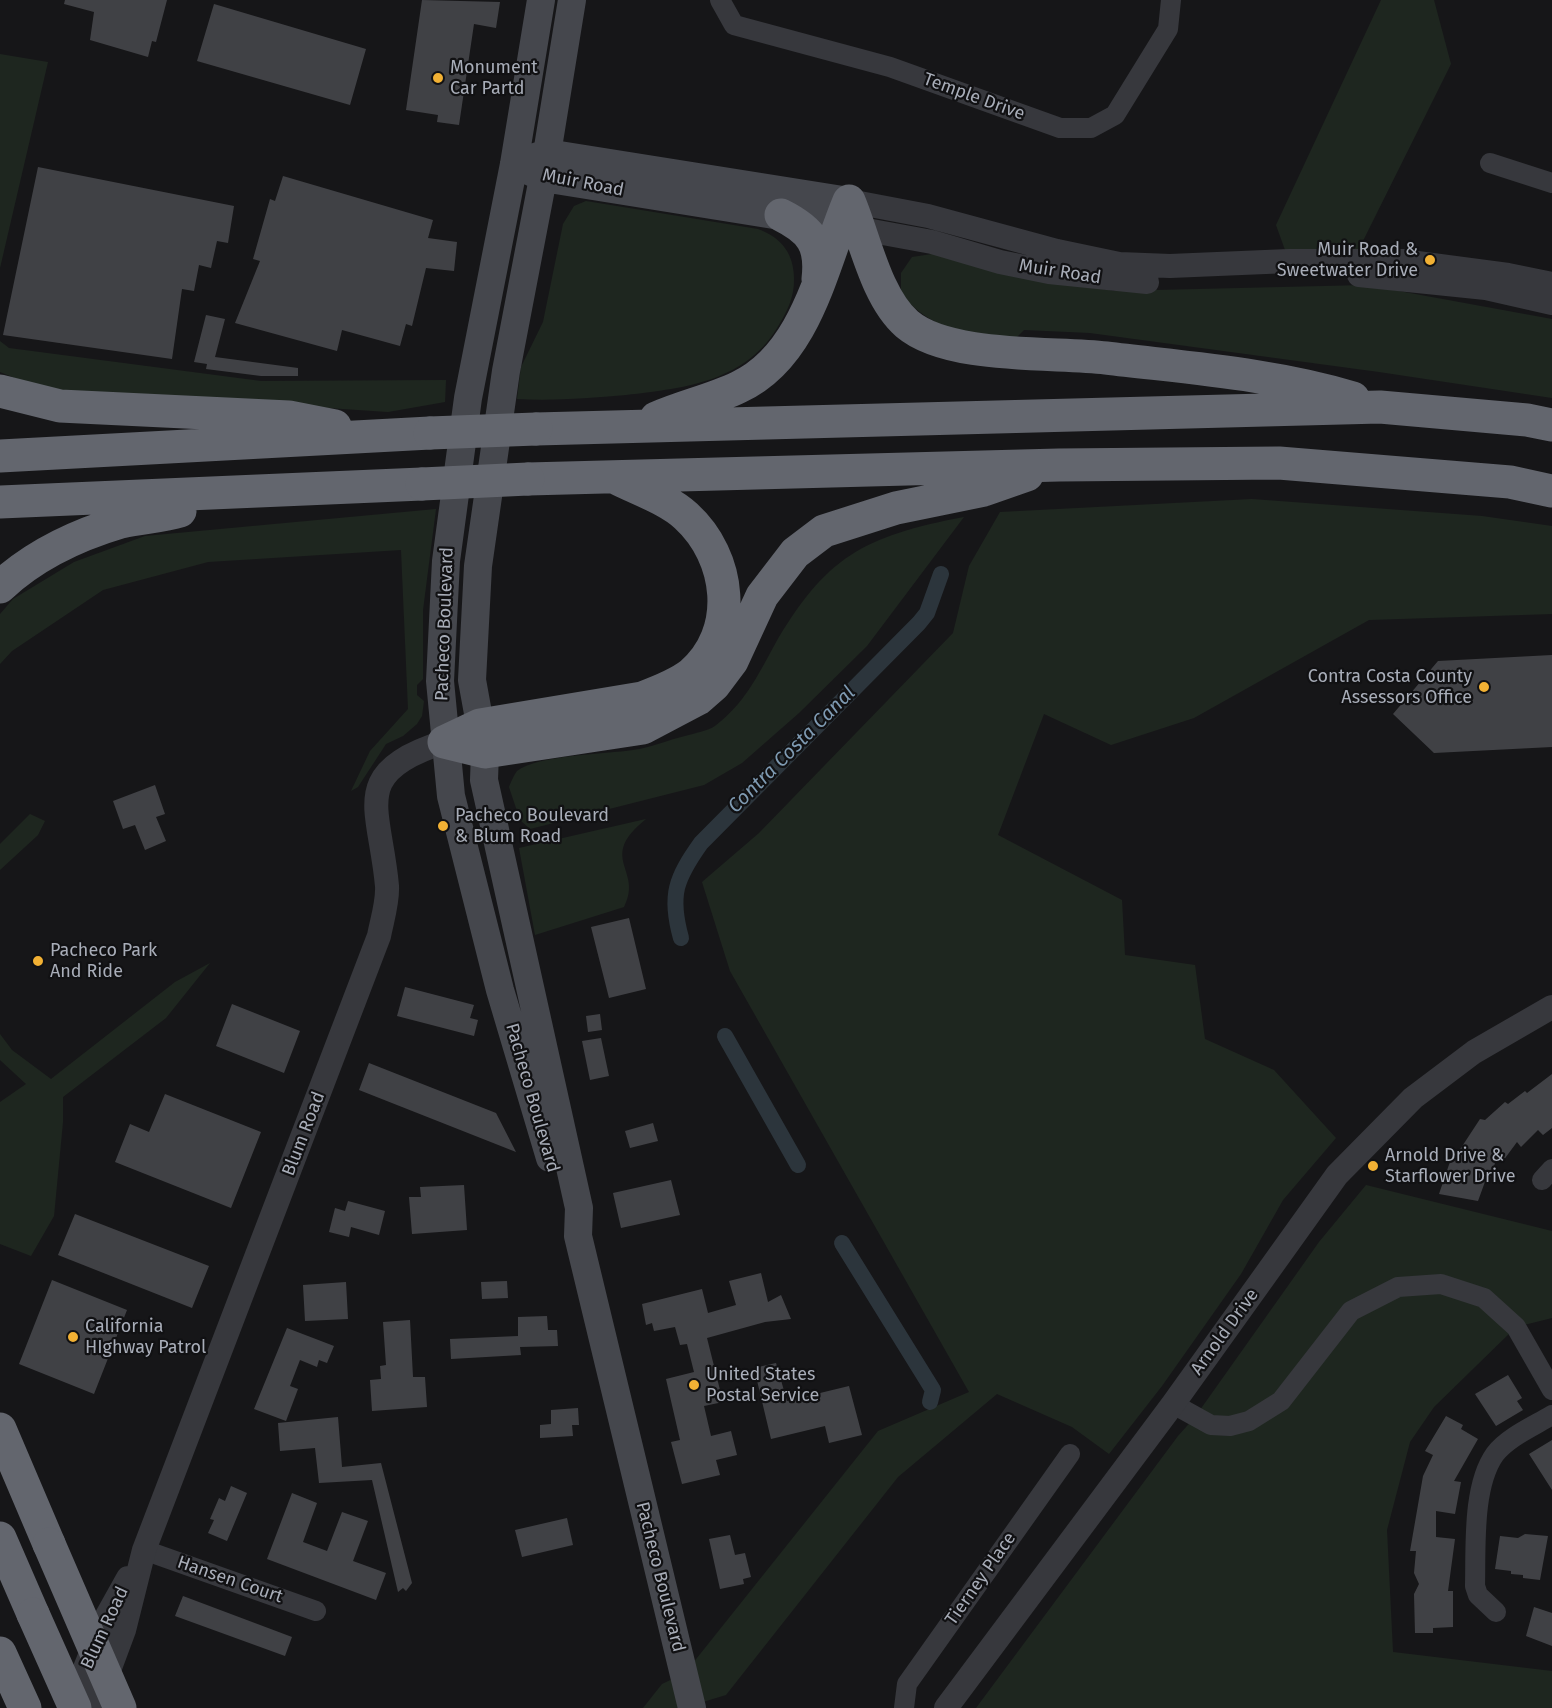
<!DOCTYPE html>
<style>
body{margin:0}
canvas{display:block;background:#161618}
</style>
<canvas width="1552" height="1708"></canvas>
<script>
const ctx = document.querySelector('canvas').getContext('2d');
ctx.lineJoin = 'round';
function paint(path, color) {
  ctx.fillStyle = color;
  ctx.fill(path, 'evenodd');
}
function trace(path, color, width, dash) {
  ctx.strokeStyle = color;
  ctx.lineWidth = width;
  ctx.lineCap = dash ? 'butt' : 'round';
  ctx.setLineDash(dash || []);
  ctx.stroke(path);
}
function drawText(font, color, halo, rows, align = 'center') {
  ctx.font = font + ' "Fira Sans",sans-serif';
  ctx.lineWidth = 4.5;
  ctx.setLineDash([]);
  ctx.textBaseline = 'middle';
  ctx.strokeStyle = halo;
  ctx.fillStyle = color;
  for (const [text, x, y, turn = 0] of rows) {
    ctx.save();
    ctx.translate(x, y);
    ctx.rotate((+turn || 0) * Math.PI / 180);
    ctx.textAlign = isNaN(turn) ? turn : align;
    if (halo) ctx.strokeText(text, 0, 0);
    ctx.fillText(text, 0, 0);
    ctx.restore();
  }
}
const green = new Path2D(`
 M 1381,0 L 1434,0 L 1451,64 L 1353,261 L 1289,261 L 1276,225 Z
 M 0,54 L 48,62 L 0,268 Z
 M 586,201 L 758,229 C 782,238 794,254 794,280 C 794,296 788,310 780,323 C 748,381 687,388 626,395 C 589,398 554,401 517,399 L 521,367 L 543,322 L 563,224 L 574,206 Z
 M 932,254 L 1114,291 L 1366,285 L 1552,319 L 1552,398 L 1379,372 L 1090,333 L 1024,330 L 1015,339 C 963,330 940,335 901,295 L 901,273 L 912,257 Z
 M 0,341 L 9,348 L 261,381 L 446,380 L 445,402 L 388,412 L 42,389 L 0,372 Z
 M 1252,499 L 1482,516 L 1552,526 L 1552,614 L 1369,620 L 1194,718 L 1111,745 L 1044,714 L 998,835 L 1122,900 L 1125,955 L 1195,965 L 1205,1039 L 1274,1070 L 1336,1138 L 1283,1200 L 1241,1274 L 1162,1386 L 1109,1454 L 1072,1427 L 997,1394 L 898,1477 L 726,1695 L 683,1708 L 643,1708 L 662,1684 L 685,1673 L 878,1431 L 969,1392 L 730,971 L 702,882 L 759,833 L 953,633 L 969,566 L 1000,512 Z
 M 436,509 L 423,610 L 423,679 L 417,685 L 417,695 L 424,701 L 422,716 L 417,724 L 403,736 L 386,744 L 358,787 L 351,791 L 370,751 L 408,709 L 401,550 L 208,562 L 103,590 L 12,651 L 0,664 L 0,614 L 13,599 L 74,562 L 145,536 Z
 M 964,517 L 867,646 L 799,713 L 742,763 L 704,785 L 530,829 L 520,820 L 509,787 C 511,782 514,775 517,771 C 537,755 607,754 633,750 C 650,748 668,740 685,736 C 695,733 708,731 715,726 C 744,704 757,677 774,646 C 825,557 864,536 964,517 Z
 M 30,814 L 45,821 L 38,835 L 0,870 L 0,844 Z
 M 646,819 C 596,859 644,869 624,907 L 535,935 L 519,848 Z
 M 210,963 L 166,1018 L 63,1097 L 63,1122 L 54,1216 L 31,1256 L 0,1244 L 0,1102 L 26,1084 L 0,1060 L 0,1034 L 12,1050 L 51,1079 L 175,982 Z
 M 1366,1185 L 1552,1231 L 1552,1318 L 1516,1327 L 1434,1407 L 1410,1442 L 1387,1530 L 1393,1652 L 1552,1671 L 1552,1708 L 976,1708 L 1178,1436 L 1195,1417 L 1319,1242 Z`);
const canal = new Path2D(`
 M 681,938 C 669,895 676,878 701,843 L 919,623 L 927,613 L 941,574
 M 725,1036 L 798,1165
 M 842,1243 L 933,1390 L 930,1402`);
const building = new Path2D(`
 M 65,0 L 167,0 L 156,42 L 152,41 L 148,57 L 90,40 L 94,12 L 64,4 Z
 M 422,0 L 500,2 L 496,28 L 474,24 L 459,125 L 437,122 L 438,115 L 406,110 Z
 M 214,4 L 366,49 L 350,105 L 197,61 Z
 M 38,167 L 234,206 L 228,243 L 217,241 L 211,268 L 199,265 L 194,291 L 182,289 L 172,359 L 3,335 Z
 M 283,176 L 433,220 L 428,238 L 457,242 L 454,271 L 426,268 L 412,326 L 406,324 L 400,346 L 342,330 L 337,351 L 235,323 L 260,261 L 253,259 L 270,199 L 275,201 Z
 M 206,315 L 225,319 L 215,357 L 298,368 L 298,376 L 261,376 L 206,369 L 207,364 L 194,362 Z
 M 1552,655 L 1552,747 L 1434,753 L 1393,714 L 1438,661 Z
 M 155,785 L 165,814 L 156,817 L 166,841 L 145,850 L 135,825 L 123,829 L 113,801 Z
 M 629,918 L 646,989 L 609,998 L 591,927 Z
 M 405,987 L 474,1005 L 470,1018 L 478,1020 L 474,1036 L 397,1016 Z
 M 232,1004 L 300,1031 L 284,1073 L 216,1046 Z
 M 600,1014 L 602,1030 L 588,1032 L 586,1016 Z
 M 601,1038 L 609,1076 L 590,1080 L 582,1041 Z
 M 369,1063 L 496,1113 L 516,1152 L 359,1090 Z
 M 1552,1074 L 1552,1128 L 1543,1135 L 1538,1130 L 1521,1147 L 1517,1142 L 1503,1161 L 1497,1157 L 1489,1181 L 1486,1179 L 1478,1201 L 1439,1194 L 1454,1150 L 1459,1151 L 1480,1119 L 1485,1120 L 1505,1102 L 1508,1104 L 1525,1091 L 1527,1093 Z
 M 165,1094 L 261,1132 L 231,1208 L 115,1162 L 130,1124 L 149,1132 Z
 M 653,1123 L 658,1141 L 630,1148 L 625,1131 Z
 M 671,1180 L 680,1215 L 621,1228 L 613,1193 Z
 M 464,1185 L 467,1230 L 412,1234 L 409,1197 L 421,1197 L 420,1187 Z
 M 348,1201 L 385,1211 L 379,1235 L 351,1227 L 349,1237 L 329,1232 L 335,1208 L 345,1211 Z
 M 75,1214 L 209,1266 L 192,1308 L 58,1255 Z
 M 761,1273 L 768,1302 L 781,1295 L 791,1319 L 765,1322 L 707,1338 L 723,1402 L 704,1406 L 711,1436 L 731,1431 L 737,1455 L 716,1460 L 720,1475 L 682,1484 L 671,1442 L 680,1440 L 666,1379 L 694,1372 L 687,1344 L 680,1345 L 675,1327 L 654,1331 L 652,1323 L 646,1325 L 642,1304 L 702,1289 L 708,1313 L 736,1305 L 729,1281 Z
 M 52,1280 L 127,1310 L 94,1394 L 19,1364 Z
 M 507,1281 L 508,1298 L 482,1299 L 481,1282 Z
 M 346,1282 L 348,1319 L 305,1321 L 303,1285 Z
 M 547,1316 L 548,1330 L 557,1330 L 558,1346 L 520,1347 L 521,1355 L 451,1359 L 450,1339 L 518,1336 L 518,1317 Z
 M 410,1320 L 413,1377 L 425,1377 L 427,1407 L 372,1411 L 370,1380 L 381,1379 L 380,1366 L 386,1365 L 383,1322 Z
 M 287,1328 L 334,1346 L 327,1363 L 319,1360 L 317,1367 L 300,1360 L 290,1386 L 298,1389 L 286,1421 L 254,1409 Z
 M 776,1363 L 787,1401 L 849,1386 L 862,1435 L 829,1443 L 825,1426 L 771,1439 L 754,1368 Z
 M 1508,1375 L 1522,1398 L 1517,1401 L 1523,1410 L 1496,1426 L 1475,1394 Z
 M 578,1408 L 579,1425 L 572,1425 L 573,1436 L 540,1438 L 540,1425 L 551,1424 L 551,1410 Z
 M 1446,1416 L 1463,1425 L 1461,1429 L 1478,1439 L 1454,1481 L 1461,1482 L 1455,1514 L 1436,1511 L 1436,1537 L 1455,1539 L 1448,1591 L 1453,1591 L 1453,1627 L 1433,1628 L 1433,1633 L 1415,1633 L 1414,1594 L 1419,1584 L 1414,1573 L 1416,1551 L 1410,1551 L 1423,1476 L 1433,1455 L 1425,1451 Z
 M 338,1417 L 342,1467 L 381,1463 L 412,1583 L 406,1591 L 403,1588 L 398,1592 L 372,1480 L 319,1483 L 315,1448 L 280,1451 L 278,1423 Z
 M 1552,1440 L 1552,1490 L 1529,1454 Z
 M 231,1486 L 247,1493 L 227,1541 L 208,1533 L 214,1520 L 210,1519 L 219,1498 L 225,1501 Z
 M 292,1493 L 317,1503 L 303,1542 L 327,1551 L 342,1512 L 368,1521 L 353,1561 L 386,1573 L 376,1600 L 267,1559 Z
 M 567,1518 L 573,1545 L 522,1557 L 515,1530 Z
 M 1525,1534 L 1548,1536 L 1540,1580 L 1523,1578 L 1523,1575 L 1511,1574 L 1511,1571 L 1495,1569 L 1500,1536 L 1518,1538 Z
 M 730,1535 L 735,1555 L 745,1553 L 751,1577 L 743,1579 L 744,1584 L 720,1589 L 709,1539 Z
 M 183,1596 L 292,1637 L 285,1656 L 175,1616 Z
 M 1534,1607 L 1552,1613 L 1552,1646 L 1526,1636 Z`);
const minor = new Path2D(`
 M 720,0 L 734,25 L 890,67 L 1060,128 L 1091,128 L 1115,115 L 1168,29 L 1171,0
 M 1490,163 L 1552,183
 M 1542,1180 L 1552,1169
 M 1173,1404 L 1211,1425 L 1230,1426 L 1249,1421 L 1281,1401 L 1351,1311 L 1398,1287 L 1441,1284 L 1484,1298 L 1516,1327 L 1552,1390
 M 144,1550 L 316,1611
 M 1496,1612 L 1478,1595 L 1475,1586 C 1476,1548 1472,1486 1495,1454 C 1508,1437 1534,1426 1552,1415
 M 904,1708 L 907,1684 L 1070,1454`);
const tertiary = new Path2D(`
 M 849,201 L 928,216 L 1057,251 L 1119,264 L 1170,266 L 1289,261 L 1402,261 L 1508,275 L 1552,284
 M 861,229 L 932,242 L 1000,262 L 1049,272 L 1147,282
 M 1359,275 L 1486,288 L 1552,303
 M 69,1708 L 104,1621 L 128,1578
 M 95,1708 L 124,1630 L 144,1550 L 379,936 C 382,920 388,902 387,886 C 380,807 348,773 444,742
 M 946,1708 L 1173,1404 L 1337,1175 L 1413,1098 L 1474,1052 L 1552,1007`);
const secondary = new Path2D(`
 M 541,0 L 514,164 L 468,398 L 446,561 L 440,681 L 451,796 L 500,990 L 550,1158
 M 572,0 L 543,178 L 506,371 L 478,566 L 472,680 L 485,752 L 484,780 L 579,1208 L 578,1236 L 692,1708
 M 529,159 L 547,153 L 849,201
 M 527,170 L 543,178 L 861,229`);
const motorway = new Path2D(`
 M 849,201 C 865,239 876,297 907,324 C 948,359 1052,352 1106,358 C 1188,368 1274,374 1353,398
 M 781,215 C 811,230 822,244 818,279
 M 0,391 L 60,406 L 289,417 L 335,426
 M 656,418 C 683,406 712,400 739,387 C 807,355 822,265 849,201
 M 536,429 L 1380,407 L 1527,420 L 1552,425
 M 0,456 L 430,433
 M 528,479 L 1059,465 L 1279,463 L 1510,482 L 1552,491
 M 0,502 L 422,484
 M 0,587 C 34,555 77,535 121,522 C 141,517 161,517 180,511
 M 444,742 L 485,752 L 643,728 L 698,699 L 714,685 L 732,661 L 762,596 L 795,553 L 824,531 L 896,508 L 984,490 L 1027,475
 M 444,742 L 480,725 L 642,698 C 658,692 677,685 691,674 C 740,632 731,557 686,516 C 669,500 640,490 618,479
 M 0,1429 L 49,1544
 M 0,1538 L 33,1614
 M 0,1653 L 25,1708`);
const motorwayBridge = new Path2D(`
 M 430,433 L 536,429
 M 422,484 L 528,479
 M 49,1544 L 120,1708
 M 33,1614 L 75,1708`);
const markers = [
 [438,78,6,"#f2b134"],
 [1430,260,6,"#f2b134"],
 [1484,687,6,"#f2b134"],
 [443,826,6,"#f2b134"],
 [38,961,6,"#f2b134"],
 [1373,1166,6,"#f2b134"],
 [73,1337,6,"#f2b134"],
 [694,1385,6,"#f2b134"]
];
const poiNames = [
 ["Monument",450,68],
 ["Car Partd",450,89],
 ["Muir Road &",1418,250,"right"],
 ["Sweetwater Drive",1418,271,"right"],
 ["Contra Costa County",1472,677,"right"],
 ["Assessors Office",1472,698,"right"],
 ["Pacheco Boulevard",455,816],
 ["& Blum Road",455,837],
 ["Pacheco Park",50,951],
 ["And Ride",50,972],
 ["Arnold Drive &",1385,1156],
 ["Starflower Drive",1385,1177],
 ["California",85,1327],
 ["HIghway Patrol",85,1348],
 ["United States",706,1375],
 ["Postal Service",706,1396]
];
const streetNames = [
 ["Temple Drive",974,97,20],
 ["Muir Road",583,183,11],
 ["Muir Road",1060,272,9],
 ["Pacheco Boulevard",445,624,-88],
 ["Pacheco Boulevard",532,1098,74],
 ["Blum Road",304,1134,-69],
 ["Arnold Drive",1225,1332,-54],
 ["Pacheco Boulevard",660,1577,76],
 ["Tierney Place",981,1579,-55],
 ["Hansen Court",230,1580,19],
 ["Blum Road",105,1628,-65]
];
const waterNames = [
 ["Contra Costa Canal",792,750,-45]
];
paint(green, '#1e261f');
trace(canal, '#2c353c', 16);
paint(building, '#404145');
trace(minor, '#37383d', 20);
trace(tertiary, '#37383d', 24);
trace(secondary, '#45474d', 28);
trace(motorway, '#63666e', 33);
trace(motorwayBridge, '#63666e', 33);
for (const [x, y, r, color] of markers) {
  const dot = new Path2D();
  dot.arc(x, y, r, 0, 2 * Math.PI);
  ctx.fillStyle = color;
  ctx.fill(dot);
  trace(dot, '#111113', 2);
}
drawText('18px', '#a8adb8', '#111113', poiNames, 'left');
drawText('18px', '#a8adb8', '#111113', streetNames);
drawText('italic 20px', '#7f9bb3', '#111113', waterNames);
</script>
